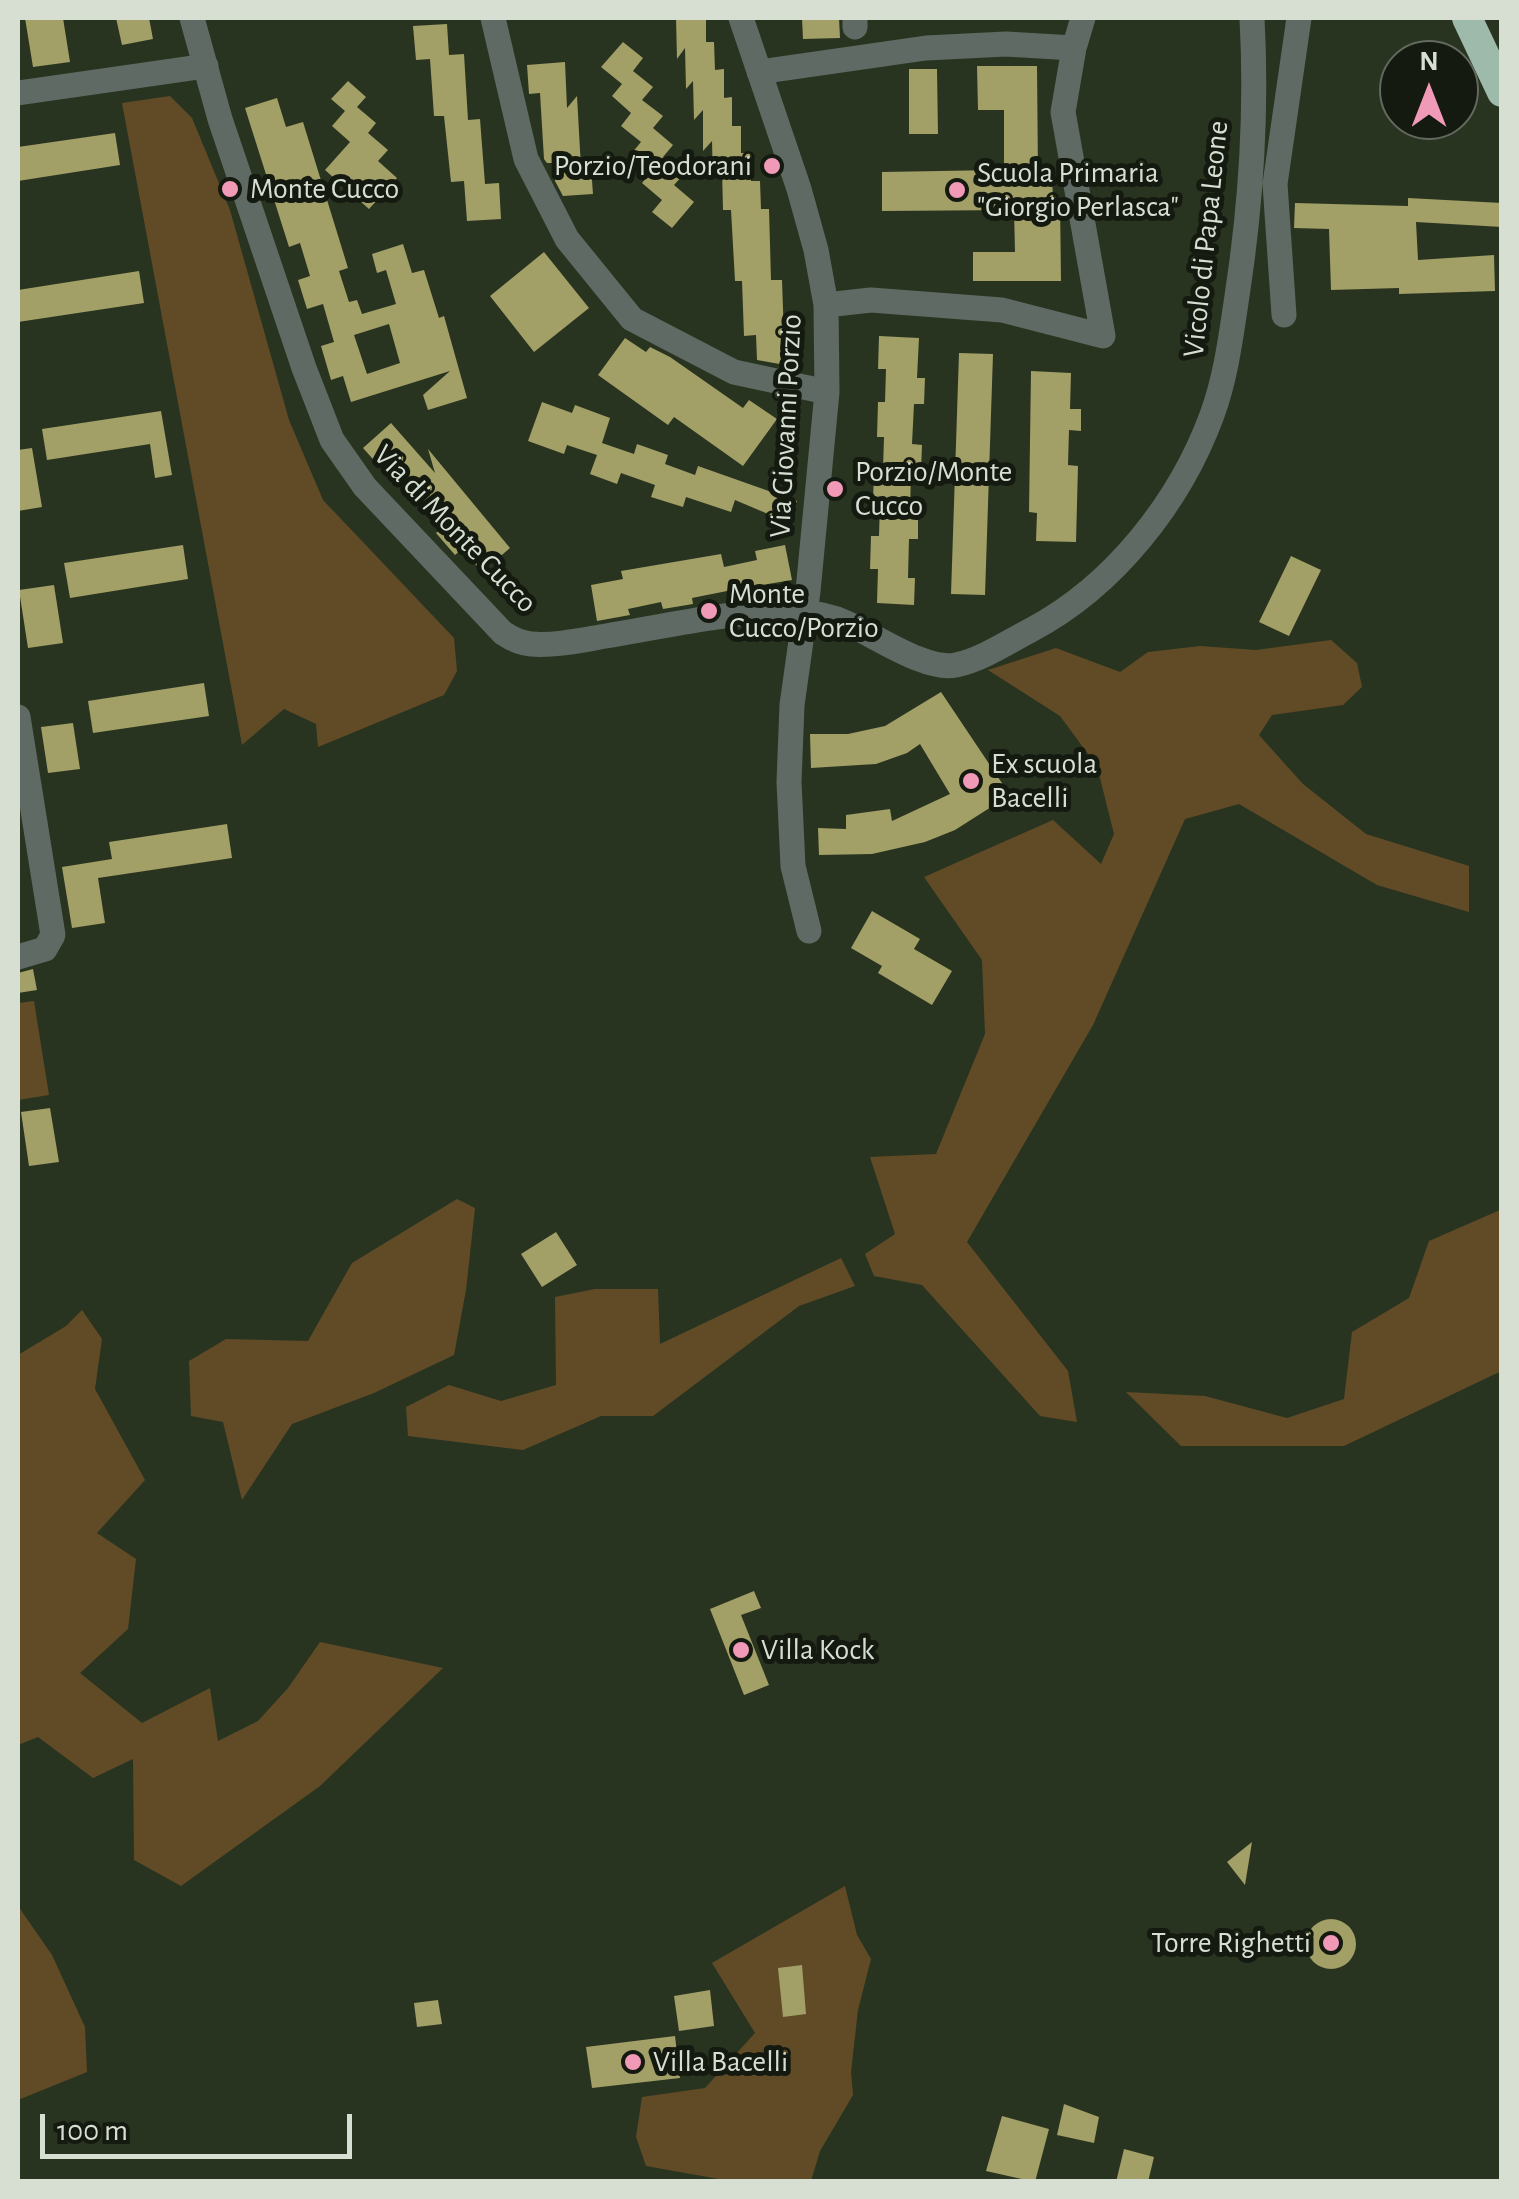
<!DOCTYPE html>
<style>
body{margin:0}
#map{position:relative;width:1519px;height:2199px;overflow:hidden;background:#293420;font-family:"Alegreya Sans",sans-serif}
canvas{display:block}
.frame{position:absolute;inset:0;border:20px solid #d7dfd3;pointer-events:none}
.north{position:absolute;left:1379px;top:40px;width:100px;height:100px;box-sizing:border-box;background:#151a11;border:2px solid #63695f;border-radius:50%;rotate:0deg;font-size:28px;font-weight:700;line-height:40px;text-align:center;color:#d7dfd3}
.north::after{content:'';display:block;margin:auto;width:35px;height:45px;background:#f09ab7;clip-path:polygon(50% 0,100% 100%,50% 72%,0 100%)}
.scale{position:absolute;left:40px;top:2114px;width:312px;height:45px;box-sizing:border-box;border:5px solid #d7dfd3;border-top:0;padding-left:12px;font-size:30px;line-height:35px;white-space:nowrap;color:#d7dfd3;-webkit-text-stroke:8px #151a11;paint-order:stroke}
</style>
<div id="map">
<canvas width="1519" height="2199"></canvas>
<div class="frame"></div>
<div class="north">N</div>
<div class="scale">100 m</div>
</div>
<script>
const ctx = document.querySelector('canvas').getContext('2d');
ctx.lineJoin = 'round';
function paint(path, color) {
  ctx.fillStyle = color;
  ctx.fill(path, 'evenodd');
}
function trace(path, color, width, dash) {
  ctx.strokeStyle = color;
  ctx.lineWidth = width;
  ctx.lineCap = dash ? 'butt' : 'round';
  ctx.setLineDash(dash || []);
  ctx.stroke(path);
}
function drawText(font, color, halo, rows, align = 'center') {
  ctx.font = font + ' "Alegreya Sans",sans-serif';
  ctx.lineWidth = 10;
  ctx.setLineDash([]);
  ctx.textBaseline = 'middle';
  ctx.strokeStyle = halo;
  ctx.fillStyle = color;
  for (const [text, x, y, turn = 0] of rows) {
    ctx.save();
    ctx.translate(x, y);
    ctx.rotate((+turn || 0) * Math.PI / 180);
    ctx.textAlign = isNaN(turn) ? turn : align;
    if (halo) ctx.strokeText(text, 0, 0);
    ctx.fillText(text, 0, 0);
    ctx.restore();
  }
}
const green = new Path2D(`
 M 170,96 L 192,118 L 230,210 L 289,420 L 323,500 L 454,638 L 457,671 L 444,695 L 318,747 L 316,724 L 284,709 L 242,745 L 122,103 Z
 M 1331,640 L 1357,663 L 1362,687 L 1343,705 L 1272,715 L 1259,735 L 1303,784 L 1366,834 L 1469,866 L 1469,912 L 1377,885 L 1239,804 L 1185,819 L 1093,1025 L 967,1242 L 1068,1371 L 1077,1422 L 1040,1416 L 922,1285 L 874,1276 L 865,1254 L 895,1234 L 870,1157 L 936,1154 L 985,1034 L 982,960 L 924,877 L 1053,820 L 1101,864 L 1114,834 L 1097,766 L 1060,716 L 988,670 L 1056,648 L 1120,672 L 1148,652 L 1200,646 L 1256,650 Z
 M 34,1001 L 49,1095 L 18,1100 L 18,1003 Z
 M 457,1199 L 475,1208 L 466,1290 L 454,1355 L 374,1393 L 292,1424 L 242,1500 L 223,1422 L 191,1416 L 189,1361 L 226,1339 L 308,1341 L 352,1263 Z
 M 1500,1210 L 1502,1371 L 1493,1375 L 1344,1446 L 1181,1446 L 1126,1392 L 1205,1396 L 1287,1418 L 1344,1399 L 1352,1332 L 1409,1298 L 1429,1241 Z
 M 841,1258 L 855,1286 L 799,1306 L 653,1416 L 601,1416 L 523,1450 L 408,1436 L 406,1407 L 449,1385 L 501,1401 L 556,1385 L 555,1297 L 595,1289 L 658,1289 L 660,1344 Z
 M 82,1310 L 102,1339 L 95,1389 L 145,1480 L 97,1533 L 136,1559 L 128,1629 L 80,1673 L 142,1723 L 210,1688 L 218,1741 L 258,1721 L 288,1688 L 320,1642 L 443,1668 L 320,1786 L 181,1886 L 134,1860 L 133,1759 L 93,1778 L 38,1737 L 18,1745 L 18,1355 L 66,1326 Z
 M 845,1886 L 857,1935 L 871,1959 L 858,2010 L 851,2072 L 853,2095 L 820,2151 L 811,2181 L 730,2181 L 646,2166 L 636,2137 L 642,2097 L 705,2088 L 755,2033 L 712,1963 Z
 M 18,1906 L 52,1955 L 85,2027 L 87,2072 L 18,2100 Z`);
const building = new Path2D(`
 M 25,18 L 63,18 L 70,62 L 33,67 Z
 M 116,18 L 149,18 L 153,39 L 122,45 Z
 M 676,18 L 706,18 L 706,42 L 714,42 L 715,70 L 724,69 L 724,98 L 732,97 L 732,126 L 741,126 L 741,153 L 750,153 L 751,181 L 760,181 L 761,209 L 769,209 L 771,280 L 782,280 L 784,338 L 790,338 L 791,366 L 757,360 L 756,335 L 744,336 L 742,281 L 735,281 L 731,210 L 723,210 L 722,169 L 713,179 L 712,141 L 703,151 L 703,110 L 694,120 L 693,81 L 686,89 L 685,48 L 677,59 Z
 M 802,18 L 839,18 L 840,38 L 803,39 Z
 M 447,24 L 449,55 L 464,54 L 468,120 L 480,119 L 485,184 L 499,183 L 501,219 L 467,221 L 464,181 L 451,182 L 444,116 L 434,116 L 430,59 L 416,60 L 413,26 Z
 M 623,42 L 643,58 L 633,71 L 653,87 L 642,100 L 663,116 L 653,128 L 673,145 L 663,157 L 684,174 L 674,185 L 694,202 L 672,228 L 652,212 L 662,200 L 642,183 L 652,171 L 631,154 L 641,142 L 621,126 L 631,113 L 612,96 L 622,84 L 601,67 Z
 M 565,62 L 567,108 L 577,96 L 581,168 L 591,167 L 593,194 L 563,196 L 555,181 L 554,163 L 547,163 L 544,159 L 540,93 L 529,94 L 527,65 Z
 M 977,66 L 1037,66 L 1038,175 L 1052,175 L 1053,201 L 1060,201 L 1061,281 L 973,281 L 973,252 L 1015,252 L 1014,210 L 882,211 L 882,172 L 996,170 L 996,167 L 1004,167 L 1004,110 L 978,110 Z
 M 909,69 L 937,69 L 938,134 L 909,134 Z
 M 348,81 L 366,97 L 357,107 L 376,123 L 368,133 L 388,150 L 378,161 L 397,178 L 369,209 L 325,170 L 350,142 L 332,126 L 345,111 L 331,99 Z
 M 277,98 L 286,127 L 303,122 L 348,268 L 339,271 L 349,302 L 357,300 L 362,314 L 396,304 L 386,270 L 377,273 L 372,254 L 403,244 L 412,273 L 424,270 L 439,318 L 444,316 L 467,398 L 428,410 L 423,395 L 450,371 L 351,402 L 343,376 L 331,380 L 321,346 L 334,342 L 323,304 L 307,309 L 298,280 L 310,276 L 300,243 L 289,247 L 245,108 ZM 389,324 L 400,363 L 367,374 L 354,335 Z
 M 115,133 L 120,165 L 18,181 L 18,147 Z
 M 1408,198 L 1502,203 L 1502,227 L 1416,222 L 1418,260 L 1494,255 L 1495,291 L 1399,294 L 1399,288 L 1331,290 L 1329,229 L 1294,228 L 1295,203 L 1408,206 Z
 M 544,252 L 589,308 L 534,352 L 490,296 Z
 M 139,271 L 144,303 L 18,322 L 18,290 Z
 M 879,336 L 919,338 L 917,378 L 925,378 L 924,404 L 914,404 L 912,444 L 922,445 L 921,472 L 911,471 L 910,512 L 918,512 L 918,539 L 909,539 L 908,578 L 915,578 L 914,605 L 877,603 L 878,569 L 870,569 L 871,536 L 879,536 L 880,502 L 873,502 L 874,469 L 883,470 L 884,437 L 877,437 L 878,402 L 885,402 L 886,369 L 878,369 Z
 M 625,338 L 646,352 L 650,347 L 670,357 L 743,408 L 749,400 L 777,419 L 743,466 L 674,417 L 668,425 L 598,375 Z
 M 959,353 L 993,354 L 985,595 L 951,594 Z
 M 1031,371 L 1071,373 L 1070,409 L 1081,409 L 1081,431 L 1069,430 L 1068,465 L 1078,466 L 1076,542 L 1036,541 L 1037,513 L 1029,512 Z
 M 542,402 L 572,413 L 575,405 L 610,418 L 602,443 L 634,454 L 637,444 L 668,455 L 665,464 L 695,475 L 698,466 L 797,501 L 787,522 L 735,500 L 731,512 L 686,497 L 683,507 L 651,497 L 655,485 L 621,473 L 617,484 L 590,474 L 597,455 L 567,445 L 564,454 L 528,441 Z
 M 161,411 L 172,475 L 155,478 L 150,444 L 47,460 L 42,429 Z
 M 391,423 L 435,473 L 428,449 L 510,548 L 482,572 L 462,549 L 455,555 L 436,533 L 445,526 L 423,501 L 416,506 L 404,492 L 409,487 L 386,461 L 380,467 L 363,448 Z
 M 32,448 L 42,507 L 18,511 L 18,450 Z
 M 183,545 L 188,579 L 70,598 L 64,563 Z
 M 785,545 L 792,580 L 756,586 L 758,594 L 729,599 L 727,591 L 692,598 L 693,604 L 663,609 L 661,602 L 628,609 L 630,615 L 597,621 L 591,585 L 623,579 L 621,571 L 721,554 L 724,567 L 757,560 L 755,551 Z
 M 1291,556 L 1321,570 L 1289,636 L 1259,622 Z
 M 54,585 L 63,643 L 28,648 L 19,590 Z
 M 204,683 L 209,716 L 93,733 L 88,701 Z
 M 941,692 L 1010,795 L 955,830 L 925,842 L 872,854 L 819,855 L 818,828 L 846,829 L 846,815 L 890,809 L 892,821 L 950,794 L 920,744 L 907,753 L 876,764 L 811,768 L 810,734 L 848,734 L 885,726 Z
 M 73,723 L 80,769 L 48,773 L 41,727 Z
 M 227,824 L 232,858 L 98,878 L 105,923 L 72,928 L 62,867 L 112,859 L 109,842 Z
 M 872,911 L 920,939 L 914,949 L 952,971 L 932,1005 L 878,973 L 882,966 L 851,948 Z
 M 33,969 L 37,990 L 18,993 L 18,973 Z
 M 50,1108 L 59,1162 L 29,1166 L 21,1112 Z
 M 556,1232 L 577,1265 L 542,1287 L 521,1254 Z
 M 754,1591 L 761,1608 L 741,1615 L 769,1685 L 744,1695 L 710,1609 Z
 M 1252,1842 L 1245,1885 L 1227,1862 Z
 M1306 1944a25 25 0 1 1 50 0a25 25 0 1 1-50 0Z
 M 802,1965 L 806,2014 L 783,2017 L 778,1968 Z
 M 710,1990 L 714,2026 L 679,2031 L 674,1996 Z
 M 438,2000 L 442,2024 L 417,2027 L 414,2003 Z
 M 675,2036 L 680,2078 L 592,2088 L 586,2047 Z
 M 1064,2104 L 1099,2117 L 1094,2143 L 1057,2135 Z
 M 1002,2116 L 1049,2129 L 1035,2182 L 986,2171 Z
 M 1124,2149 L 1154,2157 L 1148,2182 L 1116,2182 Z`);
const minor = new Path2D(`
 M 192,18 L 220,119 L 304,368 L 332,440 L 365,487 L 503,633 C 512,639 520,643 531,644 C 555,646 582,640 606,636 C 660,627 715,615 770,611 C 793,609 815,612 837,619 C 868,630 924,672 956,665 C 981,660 1008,642 1031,630 C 1114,586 1180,502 1212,415 C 1226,377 1231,336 1237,296 C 1251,205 1257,110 1252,18
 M 493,18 L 526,159 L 567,239 L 632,319 L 734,372 L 827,392
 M 741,18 L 799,189 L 816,250 L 826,305 L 827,392 L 808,591 L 792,705 L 789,782 L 793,866 L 809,931
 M 855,18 L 855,27
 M 759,72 L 926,48 L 1006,44 L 1074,48
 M 18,93 L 206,66
 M 826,305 L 871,300 L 1002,310 L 1103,336 L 1063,112 L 1074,48 L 1083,18
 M 1284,315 L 1275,184 L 1299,18
 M 18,717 L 53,935 L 45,949 L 18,957`);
const highway = new Path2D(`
 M 1467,18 L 1502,92`);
const markers = [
 [772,166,10,"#f09ab7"],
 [230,189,10,"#f09ab7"],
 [957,190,10,"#f09ab7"],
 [835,489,10,"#f09ab7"],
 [709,611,10,"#f09ab7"],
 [971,781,10,"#f09ab7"],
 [741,1650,10,"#f09ab7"],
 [1331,1943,10,"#f09ab7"],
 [633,2062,10,"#f09ab7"]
];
const poiNames = [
 ["Porzio/Teodorani",752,166,"right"],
 ["Scuola Primaria",977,173],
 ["\"Giorgio Perlasca\"",977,207],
 ["Monte Cucco",250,189],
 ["Porzio/Monte",855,472],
 ["Cucco",855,506],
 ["Monte",729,594],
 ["Cucco/Porzio",729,628],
 ["Ex scuola",991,764],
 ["Bacelli",991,798],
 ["Villa Kock",761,1650],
 ["Torre Righetti",1311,1943,"right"],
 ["Villa Bacelli",653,2062]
];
const streetNames = [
 ["Vicolo di Papa Leone",1206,239,-84],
 ["Via Giovanni Porzio",786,426,-87],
 ["Via di Monte Cucco",455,529,46]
];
paint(green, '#614b27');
paint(building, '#a29f67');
trace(minor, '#5f6a64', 25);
trace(highway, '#9ebaaa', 30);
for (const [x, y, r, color] of markers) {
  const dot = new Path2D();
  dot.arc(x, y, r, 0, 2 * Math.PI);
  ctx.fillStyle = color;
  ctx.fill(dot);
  trace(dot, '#151a11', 4);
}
drawText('30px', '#d7dfd3', '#151a11', poiNames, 'left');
drawText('30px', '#d7dfd3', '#151a11', streetNames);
</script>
